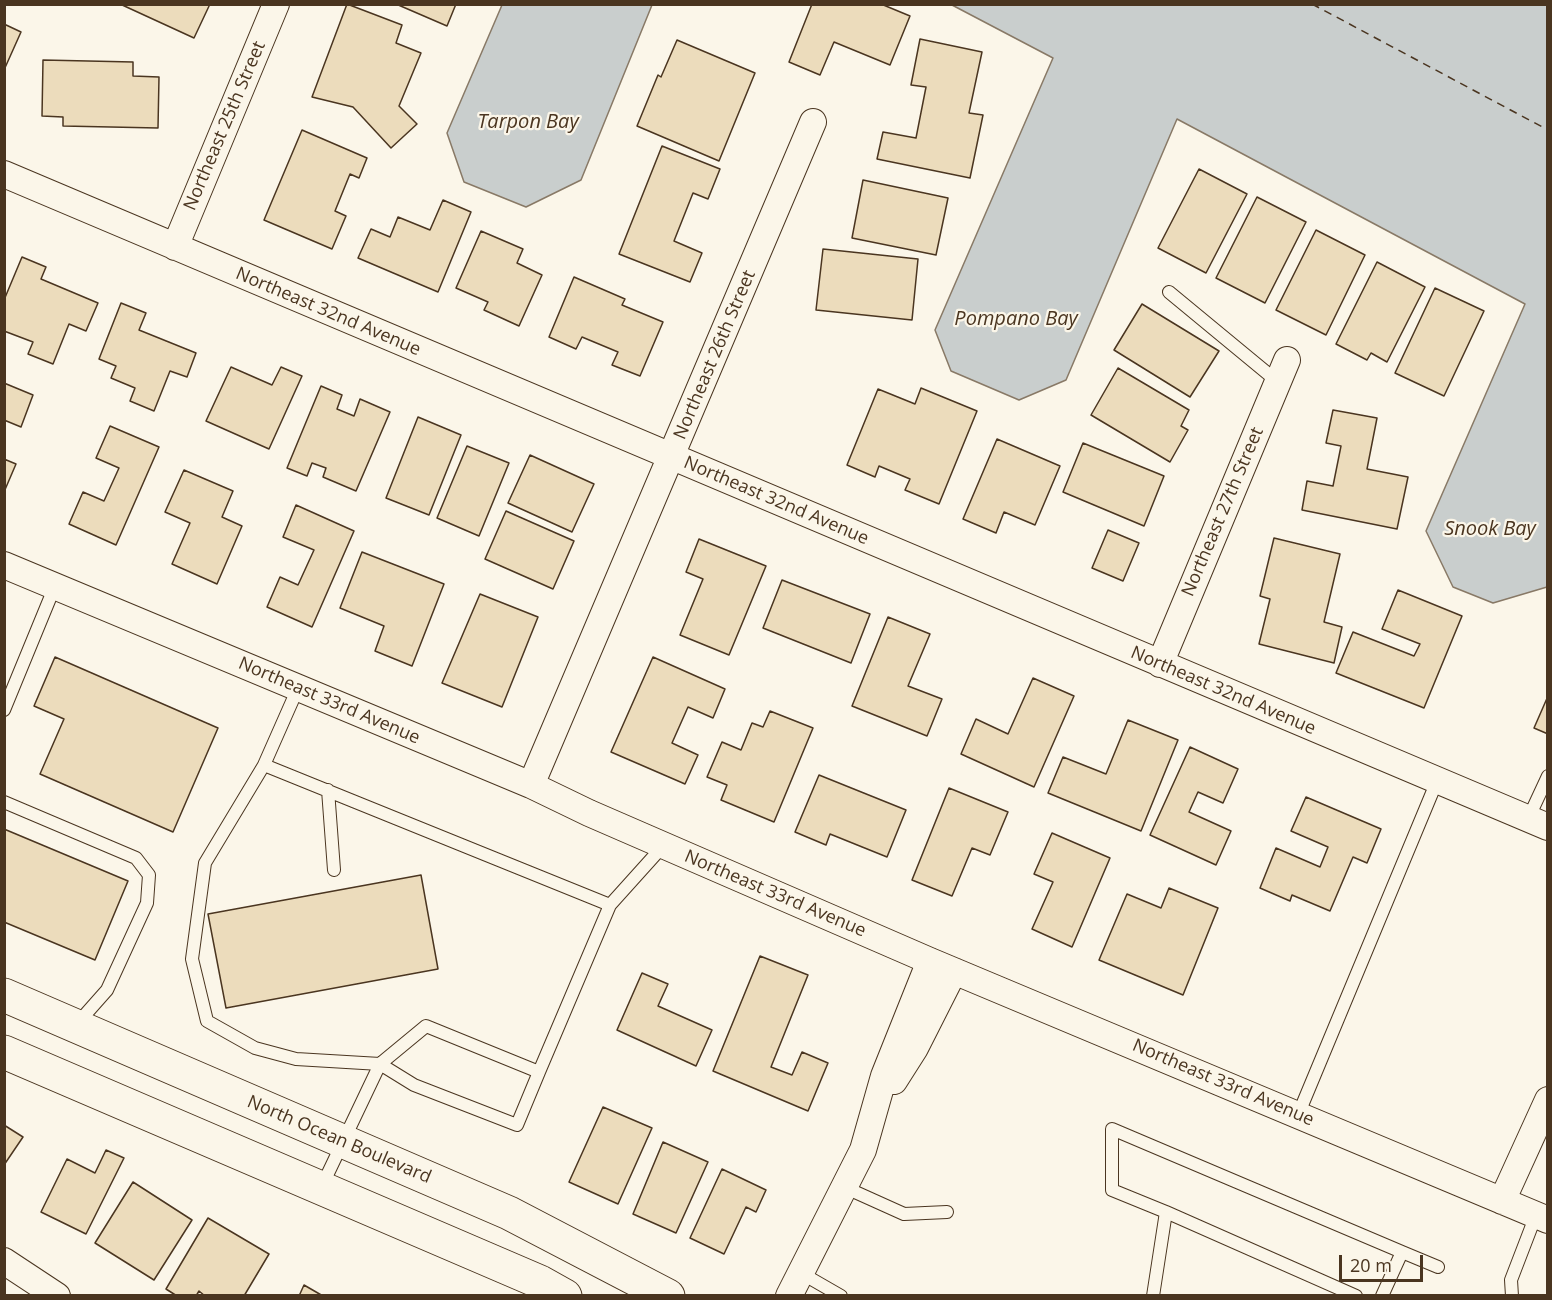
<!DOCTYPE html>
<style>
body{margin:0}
#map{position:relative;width:1552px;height:1300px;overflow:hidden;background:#fbf6e9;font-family:"Open Sans",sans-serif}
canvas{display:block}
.frame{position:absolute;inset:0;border:6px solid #4a3520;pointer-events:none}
.scale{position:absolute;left:1339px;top:1255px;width:84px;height:27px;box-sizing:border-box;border:3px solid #4a3520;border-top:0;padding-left:8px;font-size:18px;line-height:21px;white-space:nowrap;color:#4a3520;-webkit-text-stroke:4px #fbf6e9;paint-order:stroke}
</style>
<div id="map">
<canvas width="1552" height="1300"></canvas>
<div class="frame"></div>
<div class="scale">20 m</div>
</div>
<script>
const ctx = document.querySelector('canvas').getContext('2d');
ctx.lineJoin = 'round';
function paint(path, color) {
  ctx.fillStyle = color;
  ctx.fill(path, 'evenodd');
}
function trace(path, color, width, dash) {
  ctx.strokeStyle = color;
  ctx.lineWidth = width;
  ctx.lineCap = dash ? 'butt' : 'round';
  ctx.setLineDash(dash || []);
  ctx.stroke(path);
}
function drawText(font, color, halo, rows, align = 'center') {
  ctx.font = font + ' "Open Sans",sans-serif';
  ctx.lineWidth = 4.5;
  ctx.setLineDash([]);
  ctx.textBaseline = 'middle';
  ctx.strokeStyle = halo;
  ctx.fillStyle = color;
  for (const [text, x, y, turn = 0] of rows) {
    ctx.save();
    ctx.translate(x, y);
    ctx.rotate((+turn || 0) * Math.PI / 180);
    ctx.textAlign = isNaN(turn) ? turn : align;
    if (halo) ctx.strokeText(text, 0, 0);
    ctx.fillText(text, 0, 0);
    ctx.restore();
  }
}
const water = new Path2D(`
 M 502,5 L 652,5 L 581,180 L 526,207 L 464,182 L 447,133 Z
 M 952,5 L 1547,5 L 1547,587 L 1493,603 L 1453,587 L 1426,531 L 1525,304 L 1177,119 L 1066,380 L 1019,400 L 951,371 L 935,330 L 1053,58 Z`);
const ferry = new Path2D(`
 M 1312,4 L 1548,130`);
const building = new Path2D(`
 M 120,4 L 210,4 L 194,38 Z
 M 347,4 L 402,25 L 396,43 L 421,53 L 399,106 L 417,124 L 391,148 L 353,107 L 312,97 Z
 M 396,4 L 456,4 L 447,26 Z
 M 812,4 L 881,4 L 910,16 L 890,65 L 834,42 L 820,75 L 789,62 Z
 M 4,24 L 21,32 L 4,70 Z
 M 920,39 L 982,52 L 969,113 L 983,115 L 970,178 L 877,159 L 883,132 L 916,138 L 926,87 L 911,85 Z
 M 677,40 L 755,73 L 719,161 L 637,126 L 658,75 L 661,77 Z
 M 43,60 L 133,62 L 133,76 L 159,77 L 158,128 L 63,126 L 63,117 L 42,116 Z
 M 302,130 L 367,158 L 359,178 L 350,174 L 335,211 L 346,216 L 332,249 L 264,220 Z
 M 662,146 L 720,169 L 708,199 L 693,193 L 674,241 L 702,253 L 690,282 L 619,254 Z
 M 1199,169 L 1247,194 L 1206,273 L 1158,248 Z
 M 863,180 L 948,198 L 936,255 L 852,238 Z
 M 1257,197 L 1306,222 L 1265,303 L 1216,278 Z
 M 443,200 L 471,212 L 438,292 L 358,258 L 371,229 L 390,237 L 398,217 L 430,230 Z
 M 1316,230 L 1365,255 L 1326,335 L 1276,310 Z
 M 481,231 L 523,249 L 517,263 L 542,275 L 519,326 L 484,310 L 488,302 L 456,288 Z
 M 823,249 L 918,259 L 912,320 L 816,310 Z
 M 22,257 L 46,267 L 41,279 L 98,303 L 86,331 L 69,324 L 53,364 L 28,354 L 33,342 L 4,331 L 4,300 Z
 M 1377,262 L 1425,287 L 1387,362 L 1371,353 L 1367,360 L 1336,344 Z
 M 574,277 L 625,299 L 622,305 L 663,322 L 640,376 L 612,365 L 618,352 L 582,337 L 576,349 L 549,337 Z
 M 1435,288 L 1484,311 L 1444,396 L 1395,373 Z
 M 121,303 L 146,313 L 139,330 L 196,353 L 187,377 L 170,371 L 154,411 L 130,401 L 135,388 L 111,378 L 116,366 L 99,359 Z
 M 1142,304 L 1219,351 L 1190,397 L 1114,350 Z
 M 231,367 L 272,385 L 281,367 L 302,376 L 269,449 L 206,421 Z
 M 1118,368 L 1189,410 L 1181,426 L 1188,430 L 1170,462 L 1091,415 Z
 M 4,383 L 33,395 L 21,427 L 4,420 Z
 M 321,386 L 342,395 L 337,409 L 354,416 L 360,399 L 390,412 L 356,491 L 323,477 L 326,468 L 312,463 L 307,476 L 287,468 Z
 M 921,388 L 977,411 L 939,504 L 905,490 L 910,479 L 879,466 L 875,477 L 847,465 L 878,389 L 915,404 Z
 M 1333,410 L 1377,418 L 1367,469 L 1408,477 L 1397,529 L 1302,510 L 1307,481 L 1333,486 L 1341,446 L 1326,443 Z
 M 418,417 L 461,435 L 429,515 L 386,498 Z
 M 110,426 L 159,447 L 116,545 L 69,524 L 83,492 L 104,501 L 119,468 L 96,458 Z
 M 997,439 L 1060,466 L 1035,525 L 1004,512 L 996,533 L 963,519 Z
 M 1083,443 L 1164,476 L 1144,526 L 1063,492 Z
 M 467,446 L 509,463 L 479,536 L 437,518 Z
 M 530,455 L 594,484 L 572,532 L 508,503 Z
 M 4,459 L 16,464 L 4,492 Z
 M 184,470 L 233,491 L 222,517 L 242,526 L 217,584 L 172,564 L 190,523 L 165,512 Z
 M 296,505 L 354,531 L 312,627 L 267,607 L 280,577 L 298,585 L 314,550 L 283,537 Z
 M 506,511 L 574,541 L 553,589 L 485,559 Z
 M 1108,530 L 1139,543 L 1123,581 L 1092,568 Z
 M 1274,538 L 1340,554 L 1324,622 L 1342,627 L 1334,663 L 1259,644 L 1270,599 L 1260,596 Z
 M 699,539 L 766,566 L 729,655 L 680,635 L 703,579 L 686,572 Z
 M 362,552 L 444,584 L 412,666 L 375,651 L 384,626 L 340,608 Z
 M 782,580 L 870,614 L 851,663 L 763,628 Z
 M 1398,590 L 1462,616 L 1424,708 L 1336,673 L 1353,632 L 1414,656 L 1420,644 L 1382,629 Z
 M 480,594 L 538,617 L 502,707 L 442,683 Z
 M 888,617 L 930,634 L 908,686 L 942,699 L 927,736 L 852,706 Z
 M 55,657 L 218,728 L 173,832 L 40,774 L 64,719 L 34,706 Z
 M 653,657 L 725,689 L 713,718 L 688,707 L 672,743 L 698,755 L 685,784 L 611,752 Z
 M 1033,678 L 1074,696 L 1034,787 L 961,754 L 976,719 L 1008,734 Z
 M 1548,696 L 1548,734 L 1534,728 Z
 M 770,711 L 813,728 L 774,822 L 721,800 L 727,785 L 707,777 L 722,742 L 741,750 L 752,723 L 763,727 Z
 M 1128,720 L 1178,740 L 1141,831 L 1048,793 L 1063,757 L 1106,774 Z
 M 1190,747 L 1238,769 L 1223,803 L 1198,792 L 1189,812 L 1231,831 L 1216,865 L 1150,835 Z
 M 819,775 L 906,810 L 887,857 L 830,834 L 826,845 L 795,832 Z
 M 949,788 L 1008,812 L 990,855 L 972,848 L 952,896 L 912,880 Z
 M 1306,797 L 1381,829 L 1367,863 L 1353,857 L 1330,911 L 1292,895 L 1290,901 L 1260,888 L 1276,848 L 1320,867 L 1328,847 L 1291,831 Z
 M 4,829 L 128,881 L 95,960 L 4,922 Z
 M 1052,833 L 1110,858 L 1072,947 L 1032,929 L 1053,882 L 1034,874 Z
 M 421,875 L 438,969 L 226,1008 L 208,914 Z
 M 1169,888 L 1218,908 L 1183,995 L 1099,960 L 1127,894 L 1161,908 Z
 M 760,956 L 808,975 L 771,1067 L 792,1075 L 802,1052 L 828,1063 L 808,1111 L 713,1071 Z
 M 642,973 L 668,984 L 658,1006 L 712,1030 L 696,1066 L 617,1030 Z
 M 603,1107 L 652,1128 L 618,1204 L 569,1182 Z
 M 4,1125 L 23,1137 L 4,1165 Z
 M 663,1142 L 708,1162 L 676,1233 L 633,1214 Z
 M 106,1150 L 124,1158 L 86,1234 L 41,1212 L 67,1159 L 95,1173 Z
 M 722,1169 L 766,1190 L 756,1212 L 746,1207 L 724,1254 L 690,1238 Z
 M 133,1182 L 192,1220 L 154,1280 L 95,1243 Z
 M 208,1218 L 269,1254 L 244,1296 L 205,1296 L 199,1291 L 196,1296 L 177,1296 L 166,1289 Z
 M 304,1285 L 323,1296 L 299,1296 Z`);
const lane = new Path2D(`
 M 1169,292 L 1278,382
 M 298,688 L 264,765 L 610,905 L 664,845
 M 4,710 L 55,586
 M 264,765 L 205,863 L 192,959 L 207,1021 L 255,1048 L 296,1059 L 380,1064 L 414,1085 L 517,1125 L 539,1072
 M 328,790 L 334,870
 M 4,802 L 136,858 L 149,875 L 147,903 L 107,990 L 76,1025
 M 1528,819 L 1548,776
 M 1298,1115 L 1437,781
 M 844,1187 L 904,1214 L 947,1212
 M 321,1188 L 380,1064 L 426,1026 L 539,1072 L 610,905
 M 1166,1212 L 1112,1190 L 1112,1129 L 1402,1252 L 1382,1296
 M 1402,1252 L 1438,1267
 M 801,1273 L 841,1296
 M 1153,1296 L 1166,1212 L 1356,1296
 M 1512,1296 L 1511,1280 L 1536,1215`);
const street = new Path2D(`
 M 4,174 L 1548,827
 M 175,247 L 276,4
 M 4,565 L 531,785 L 589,813 L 930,961 L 1548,1220
 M 1160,664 L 1287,360
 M 531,785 L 813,122
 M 894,1081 L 915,1048 L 954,971
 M 1502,1201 L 1548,1100
 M 4,1261 L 57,1296
 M 789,1296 L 863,1150 L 884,1076 L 930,961`);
const primary = new Path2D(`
 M 4,995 L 509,1213 L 668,1296
 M 4,1052 L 540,1282 L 565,1296`);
const streetNames = [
 ["Northeast 25th Street",225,126,-67],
 ["Northeast 32nd Avenue",328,312,23],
 ["Northeast 26th Street",715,355,-67],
 ["Northeast 32nd Avenue",776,501,23],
 ["Northeast 27th Street",1223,512,-67],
 ["Northeast 32nd Avenue",1223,691,23],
 ["Northeast 33rd Avenue",329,701,23],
 ["Northeast 33rd Avenue",775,894,23],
 ["Northeast 33rd Avenue",1223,1083,23],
 ["North Ocean Boulevard",339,1140,23]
];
const waterNames = [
 ["Tarpon Bay",528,122],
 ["Pompano Bay",1016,319],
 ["Snook Bay",1490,529]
];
paint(water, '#c9cecd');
trace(water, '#887966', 1.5);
trace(ferry, '#4a3520', 1.5, [8, 6]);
paint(building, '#ecdcbc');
trace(building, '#4a3520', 1.5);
trace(lane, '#4a3520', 14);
trace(street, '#4a3520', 28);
trace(primary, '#4a3520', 35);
trace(lane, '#fbf6e9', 12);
trace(street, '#fbf6e9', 26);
trace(primary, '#fbf6e9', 33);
drawText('18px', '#4a3520', '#fbf6e9', streetNames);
drawText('italic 20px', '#4a3520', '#fbf6e9', waterNames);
</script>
